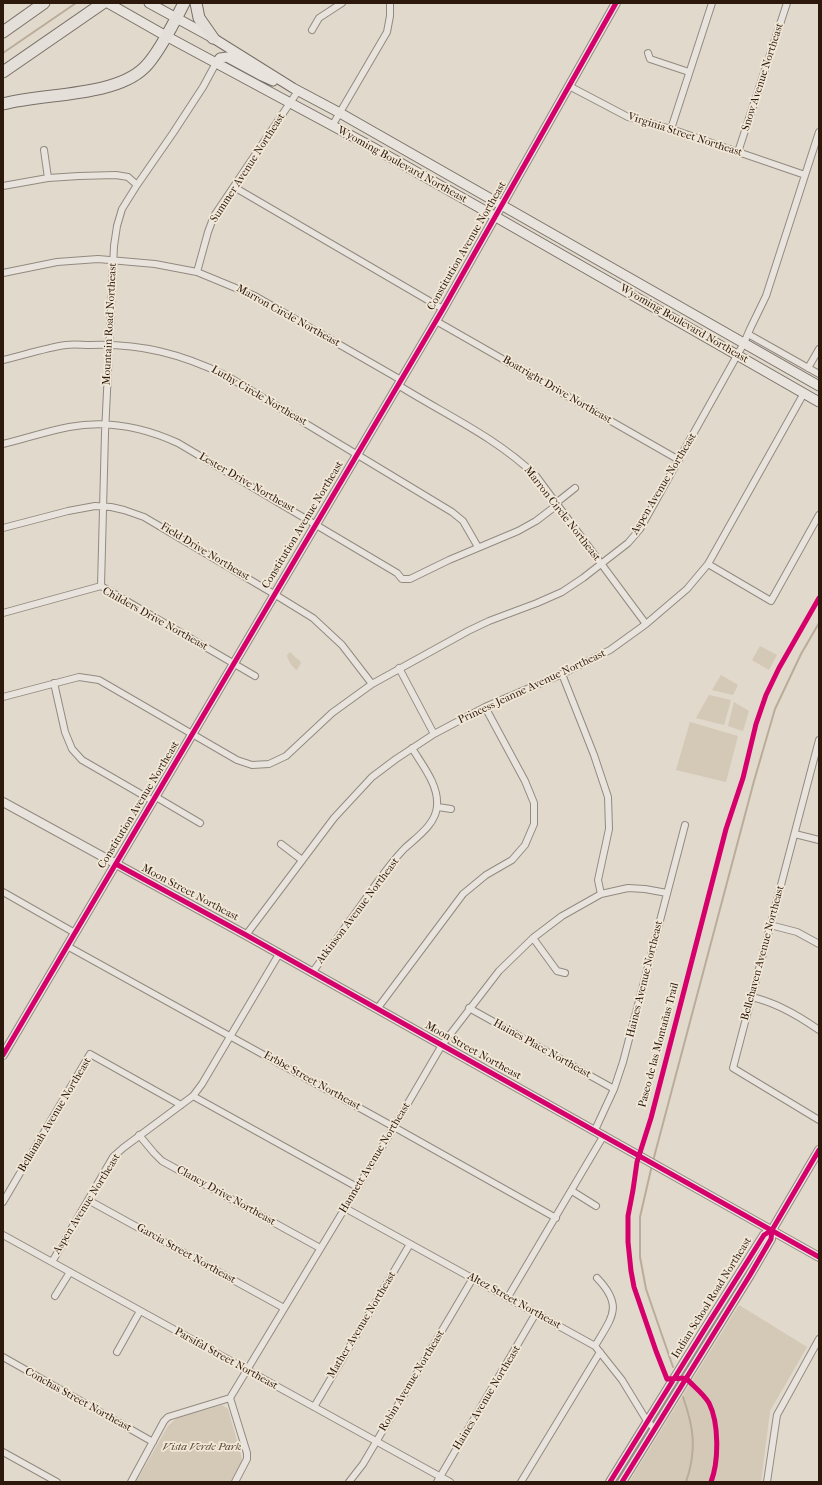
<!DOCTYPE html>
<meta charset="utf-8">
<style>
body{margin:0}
#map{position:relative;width:822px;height:1485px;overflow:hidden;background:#e1d9cb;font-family:"IM FELL French Canon",serif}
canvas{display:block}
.frame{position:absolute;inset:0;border:4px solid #2d180c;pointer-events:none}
</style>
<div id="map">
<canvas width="822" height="1485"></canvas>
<div class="frame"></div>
</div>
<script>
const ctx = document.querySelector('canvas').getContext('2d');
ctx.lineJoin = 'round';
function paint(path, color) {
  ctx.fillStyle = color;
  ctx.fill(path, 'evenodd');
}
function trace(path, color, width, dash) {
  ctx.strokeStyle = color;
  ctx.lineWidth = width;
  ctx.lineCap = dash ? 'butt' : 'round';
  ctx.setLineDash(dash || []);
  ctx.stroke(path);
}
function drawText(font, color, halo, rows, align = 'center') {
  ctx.font = font + ' "IM FELL French Canon",serif';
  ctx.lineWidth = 3.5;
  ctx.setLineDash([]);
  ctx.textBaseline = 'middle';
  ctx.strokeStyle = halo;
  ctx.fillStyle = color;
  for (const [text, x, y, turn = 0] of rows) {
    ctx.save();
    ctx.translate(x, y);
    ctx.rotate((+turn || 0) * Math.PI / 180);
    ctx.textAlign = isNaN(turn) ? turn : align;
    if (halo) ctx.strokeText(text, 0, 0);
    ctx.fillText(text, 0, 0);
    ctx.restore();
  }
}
const green = new Path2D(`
 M 760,646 L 777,655 L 769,670 L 752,660 Z
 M 290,652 L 296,658 L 299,660 L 301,663 L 297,670 C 293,669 287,659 287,655 Z
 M 721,675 L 738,685 L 733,695 L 712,690 Z
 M 709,695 L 731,700 L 724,725 L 696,718 Z
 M 734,702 L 749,711 L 743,731 L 728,726 Z
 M 690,722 L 738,736 L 726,782 L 676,770 Z
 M 739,1305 L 807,1347 L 770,1411 L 761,1482 L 629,1482 Z
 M 222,1405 L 228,1409 L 242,1459 L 241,1463 L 231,1482 L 136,1482 L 168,1426 L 177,1418 Z`);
const stream = new Path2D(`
 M 3,53 L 76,3
 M 653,1161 L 754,781 L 775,709 L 801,654 L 819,623
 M 652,1165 L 640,1217 L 640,1257 L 646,1289 L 673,1367
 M 683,1397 C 694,1428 697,1450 686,1482`);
const minor = new Path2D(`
 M 312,30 L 319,18 L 342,3
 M 648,53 L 650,59 L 689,72
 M 569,86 L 628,117 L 671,129 L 805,175
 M 332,126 L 387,32 L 390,16 L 390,3
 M 671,129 L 712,3
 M 44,150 L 48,178
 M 738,152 L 787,3
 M 3,186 L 48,178 L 79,176 L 116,175 L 128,177 L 137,185
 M 234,187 L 443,309
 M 197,272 L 208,232 L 214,216 L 298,91
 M 3,273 L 57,262 L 98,259 L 155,264 L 197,272 L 255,296 L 401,380
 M 436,321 L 679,460
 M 748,334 L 819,374
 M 3,360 C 24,355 45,348 66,345 C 74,344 82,345 90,345 C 140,343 182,354 227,376 L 452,512 L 463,521 L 478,547
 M 808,368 L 819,349
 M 398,385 C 444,414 496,437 536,476 L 646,624
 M 3,444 C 25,439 47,431 69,427 C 106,420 143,427 178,443 L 397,573 L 402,579 L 410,579 L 449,560 L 518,531 L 536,521 L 557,505
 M 556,503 L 575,488
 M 3,528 L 68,511 L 95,506 L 111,507 L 124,510 L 144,517 L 274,594 L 313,618 L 342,645 L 372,684
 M 708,564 L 771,601 L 819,515
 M 101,586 L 105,433 L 114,246 L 117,226 L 122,209 L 137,185 L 173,133 L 203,87 L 216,63
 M 3,613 L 101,586 L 255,676
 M 399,668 L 434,734
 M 562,674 L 594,755 L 608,797 L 609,829 L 598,880 L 601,894
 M 54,683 L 65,732 L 72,749 L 82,760 L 153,801
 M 3,697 L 79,677 L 99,680 L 237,760 L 252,765 L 269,764 L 286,756 L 332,713 L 372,684 L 468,631 L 489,621 L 537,603 L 562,592 L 583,578 L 628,543 L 640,529 L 744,343 L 750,329 L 766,296 L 819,132
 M 819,740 L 733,1068 L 819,1120
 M 156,797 L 200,823
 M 438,807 L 451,809
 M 795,834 L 819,840
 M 281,844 L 302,860
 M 3,892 L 75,933
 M 770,925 L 797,932 L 819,944
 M 246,935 L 334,818 L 372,777 L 396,759 L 434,734 L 485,707 L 562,674 L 610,650 L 646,624 L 687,589 L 708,564 L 804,393
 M 533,938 L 557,971 L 565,973
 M 67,946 L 394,1127 L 556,1218
 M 312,973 C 329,949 347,925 364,901 C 377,883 389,864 405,848 C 417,837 436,824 437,806 C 439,785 422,765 412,748
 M 751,997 C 776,1002 799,1016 819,1030
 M 469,1008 L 614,1089
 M 377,1009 L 463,894 L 486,875 L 512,860 L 525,845 L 534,824 L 534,803 L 525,781 L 485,707
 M 193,1096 L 357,1187
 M 595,1130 L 614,1089 L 623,1062 L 685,825
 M 139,1135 L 154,1153 L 162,1161 L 320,1248
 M 572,1191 L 596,1206
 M 88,1200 L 284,1308
 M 3,1202 L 90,1054 L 181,1105
 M 345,1208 L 595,1346 L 622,1380 L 647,1421 L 654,1428
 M 3,1235 L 450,1482
 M 52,1262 L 113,1157 L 123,1148 L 193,1096 L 202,1084 L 279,954
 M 55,1296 L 70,1272
 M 508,1297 L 604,1135
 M 595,1346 C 612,1317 624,1306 597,1278
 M 117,1352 L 140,1311
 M 3,1357 L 153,1442
 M 230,1398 L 247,1453 L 247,1459 L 235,1482
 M 314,1407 L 410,1244
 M 3,1452 L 57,1482
 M 131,1482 L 164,1421 L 168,1417 L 230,1398 L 394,1127 L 442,1045 L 499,971 L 533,938 L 562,916 L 601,894 L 628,888 L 645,889 L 667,893
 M 349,1482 L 363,1464 L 473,1278
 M 437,1482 L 536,1313
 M 521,1482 L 600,1352
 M 767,1482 L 777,1415 L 819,1339`);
const tertiary = new Path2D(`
 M 3,802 L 246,935 L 819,1257
 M 3,1055 L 443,309 L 616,3
 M 610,1482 C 661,1399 712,1317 764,1235 L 772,1230
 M 622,1482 L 750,1275 L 771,1239 L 772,1230 L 819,1150`);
const secondary = new Path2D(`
 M 108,3 L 166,36 L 374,148 L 496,217 L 819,402
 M 149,3 L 213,38 L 293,88 L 340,113 L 819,386
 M 216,63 L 220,58 L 227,57 L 262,76 L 273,81`);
const motorway = new Path2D(`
 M 196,3 L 199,18 L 213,38
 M 3,32 L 44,3
 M 3,72 L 103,3
 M 3,104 C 43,93 114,97 144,68 C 158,55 175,21 184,3`);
const cycleway = new Path2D(`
 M 116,864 L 246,935 L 819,1257
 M 3,1055 L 443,309 L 616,3
 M 610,1482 C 661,1399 712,1317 764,1235 L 772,1230
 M 622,1482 L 750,1275 L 771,1239 L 772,1230 L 819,1150
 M 711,1482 C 719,1461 719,1423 709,1403 C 703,1393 693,1386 686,1378 L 667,1379 L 656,1351 L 634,1287 L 631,1271 L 628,1242 L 628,1216 L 633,1190 L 637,1162 L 651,1118 L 726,829 L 743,778 L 756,724 L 766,695 L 779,668 L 819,598`);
const streetNames = [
 ["Snow Avenue Northeast",763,77,-72],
 ["Virginia Street Northeast",685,135,18],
 ["Wyoming Boulevard Northeast",402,165,29],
 ["Summer Avenue Northeast",248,168,-57],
 ["Constitution Avenue Northeast",467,246,-60],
 ["Marron Circle Northeast",288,316,29],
 ["Mountain Road Northeast",110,324,-87],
 ["Wyoming Boulevard Northeast",684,324,30],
 ["Boatright Drive Northeast",557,390,30],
 ["Luthy Circle Northeast",259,396,30],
 ["Lester Drive Northeast",247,483,30],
 ["Aspen Avenue Northeast",664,484,-59],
 ["Marron Circle Northeast",562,514,52],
 ["Constitution Avenue Northeast",303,525,-59],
 ["Field Drive Northeast",205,552,31],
 ["Childers Drive Northeast",155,619,29],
 ["Princess Jeanne Avenue Northeast",532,687,-25],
 ["Constitution Avenue Northeast",139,805,-59],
 ["Moon Street Northeast",190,893,28],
 ["Atkinson Avenue Northeast",358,911,-53],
 ["Bellehaven Avenue Northeast",763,953,-75],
 ["Haines Avenue Northeast",645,979,-76],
 ["Paseo de las Montañas Trail",659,1045,-75],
 ["Haines Place Northeast",542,1049,29],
 ["Moon Street Northeast",473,1051,29],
 ["Erbbe Street Northeast",312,1081,29],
 ["Bellamah Avenue Northeast",55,1115,-59],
 ["Hannett Avenue Northeast",375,1158,-59],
 ["Clancy Drive Northeast",226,1196,29],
 ["Aspen Avenue Northeast",87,1204,-58],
 ["Garcia Street Northeast",186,1254,29],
 ["Indian School Road Northeast",712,1298,-58],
 ["Altez Street Northeast",514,1301,29],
 ["Mather Avenue Northeast",362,1325,-59],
 ["Parsifal Street Northeast",226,1359,29],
 ["Robin Avenue Northeast",412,1381,-59],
 ["Haines Avenue Northeast",487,1398,-59],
 ["Conchas Street Northeast",78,1400,29]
];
const parkNames = [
 ["Vista Verde Park",202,1447]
];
paint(green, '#d4c8b6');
trace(stream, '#baac9a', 2);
trace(minor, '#928a81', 8);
trace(tertiary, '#928a81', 10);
trace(secondary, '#787068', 11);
trace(motorway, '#787068', 13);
trace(minor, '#e8e4dd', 6);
trace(tertiary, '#e8e4dd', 8);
trace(secondary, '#e8e4dd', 9);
trace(motorway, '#e4dfd8', 11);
trace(cycleway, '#d6006c', 5);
drawText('11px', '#2d180c', '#f1e8d8', streetNames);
drawText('italic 11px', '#5c493a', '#f1e8d8', parkNames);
</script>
